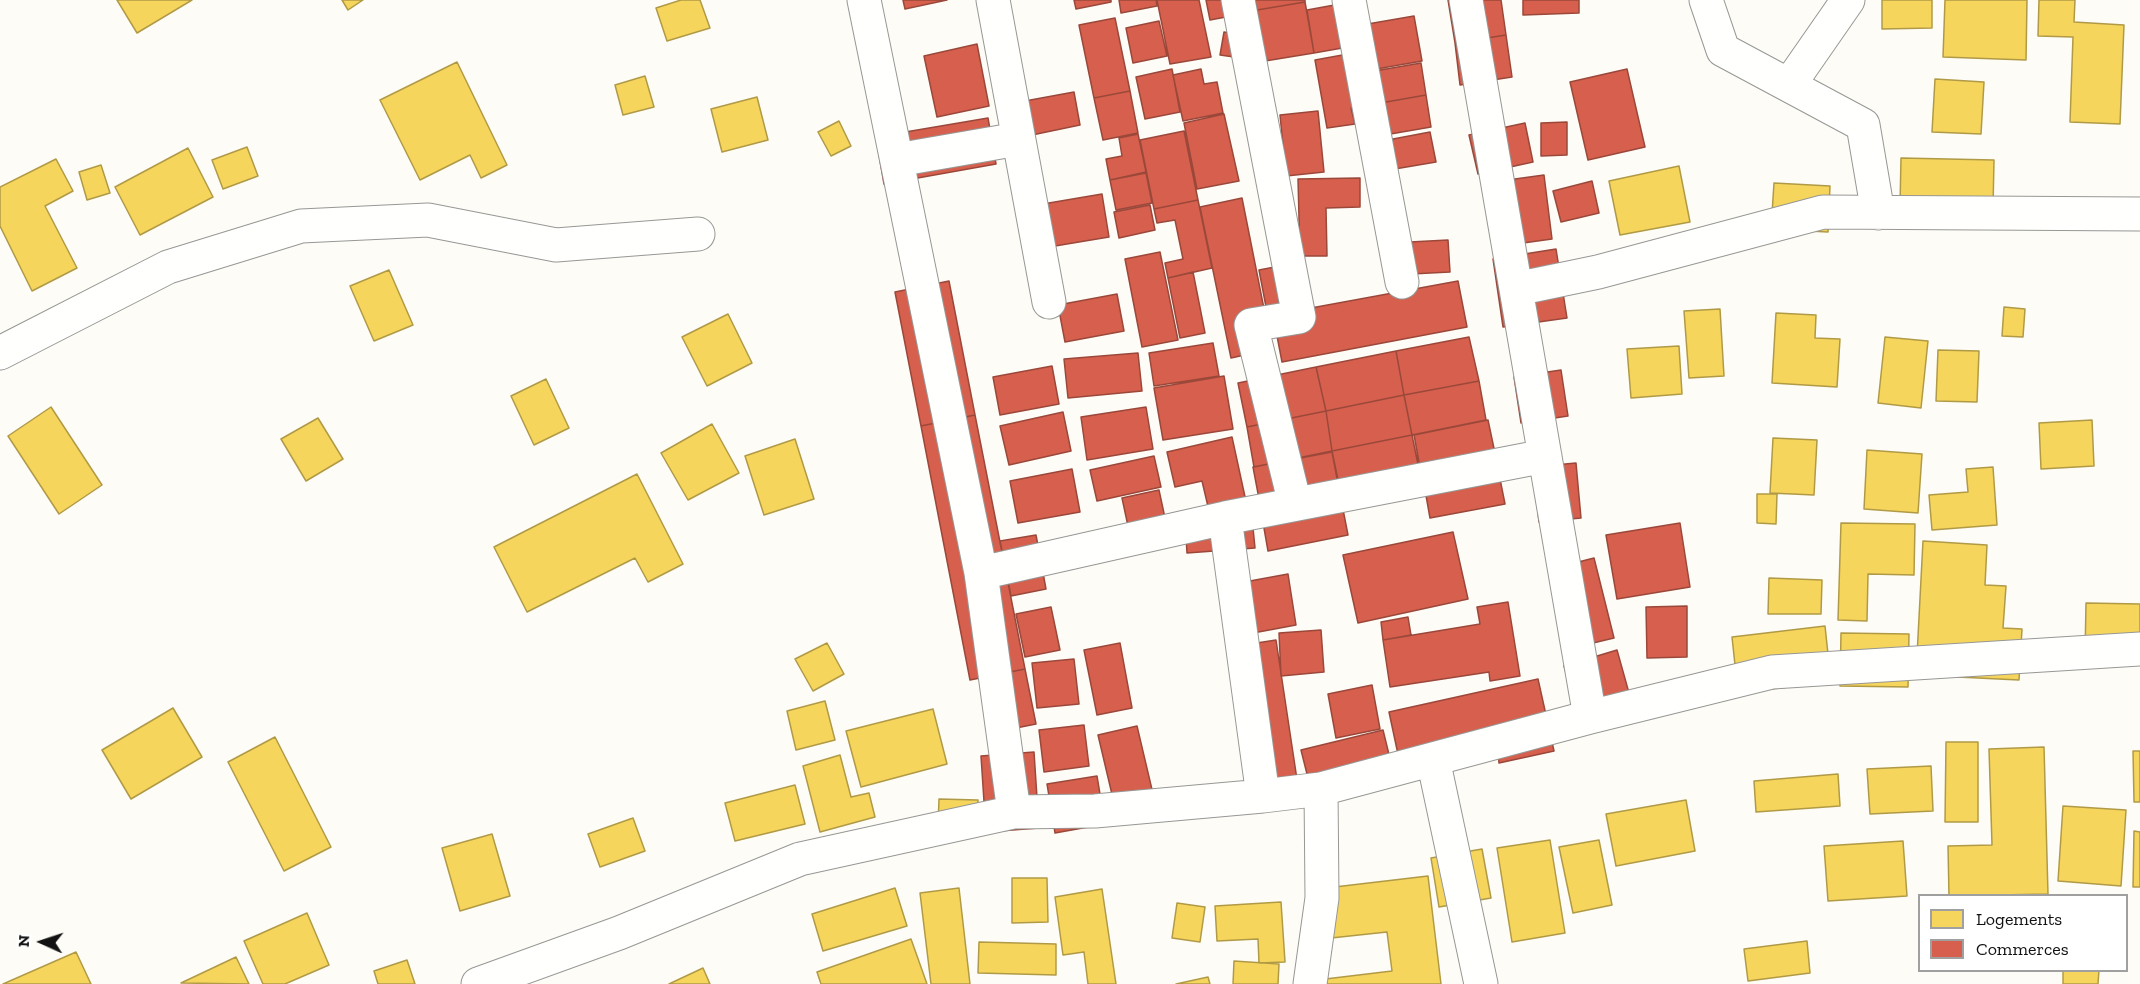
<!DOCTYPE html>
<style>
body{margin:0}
#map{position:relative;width:2140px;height:984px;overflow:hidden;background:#fdfcf7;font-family:"Zilla Slab",serif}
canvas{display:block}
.legend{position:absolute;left:1918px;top:894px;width:210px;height:78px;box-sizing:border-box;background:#fff;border:2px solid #a0a0a0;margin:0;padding:8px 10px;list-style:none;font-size:18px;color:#111}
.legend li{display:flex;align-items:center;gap:12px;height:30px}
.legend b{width:30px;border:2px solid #a0a0a0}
.north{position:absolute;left:12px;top:912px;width:60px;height:60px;-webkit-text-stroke:4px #fff;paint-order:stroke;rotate:273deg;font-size:16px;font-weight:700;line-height:24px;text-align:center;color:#111}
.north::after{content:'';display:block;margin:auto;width:21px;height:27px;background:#111;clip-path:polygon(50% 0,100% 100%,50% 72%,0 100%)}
</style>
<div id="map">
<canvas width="2140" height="984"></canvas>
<ul class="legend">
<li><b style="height:16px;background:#f6d55c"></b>Logements</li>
<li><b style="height:16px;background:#d6604d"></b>Commerces</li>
</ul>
<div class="north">N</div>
</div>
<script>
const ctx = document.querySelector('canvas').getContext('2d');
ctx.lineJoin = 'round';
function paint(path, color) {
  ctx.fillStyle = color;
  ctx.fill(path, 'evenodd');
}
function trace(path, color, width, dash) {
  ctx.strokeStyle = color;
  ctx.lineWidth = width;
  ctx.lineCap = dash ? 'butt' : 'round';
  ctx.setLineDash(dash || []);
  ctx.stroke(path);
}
const homes = new Path2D(`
 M 117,0 L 192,0 L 137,33 Z
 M 342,0 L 363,0 L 348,10 Z
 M 681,0 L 700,0 L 710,28 L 667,41 L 656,8 Z
 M 1882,0 L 1932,0 L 1932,28 L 1882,29 Z
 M 1945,0 L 2027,0 L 2026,60 L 1943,57 Z
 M 2039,0 L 2075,0 L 2074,22 L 2124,25 L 2120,124 L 2070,122 L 2073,37 L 2038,36 Z
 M 457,62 L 507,165 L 481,178 L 470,155 L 420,180 L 380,100 Z
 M 645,76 L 654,107 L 623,115 L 615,85 Z
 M 1935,79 L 1984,82 L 1981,134 L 1932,132 Z
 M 757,97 L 768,140 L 722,152 L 711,109 Z
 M 839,121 L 851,146 L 831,156 L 818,132 Z
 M 247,147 L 258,176 L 223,189 L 212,160 Z
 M 188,148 L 213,197 L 140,235 L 115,187 Z
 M 1901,158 L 1994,160 L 1993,208 L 1900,206 Z
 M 56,159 L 73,191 L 45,206 L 77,268 L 32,291 L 0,226 L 0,187 Z
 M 101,165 L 110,193 L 87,200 L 79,172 Z
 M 1679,166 L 1690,222 L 1620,235 L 1609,181 Z
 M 1774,183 L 1830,186 L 1828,232 L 1771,229 Z
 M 389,270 L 413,325 L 374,341 L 350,286 Z
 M 2004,307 L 2025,309 L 2023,337 L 2002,336 Z
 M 1720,309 L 1724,376 L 1689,378 L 1684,311 Z
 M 1776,313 L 1816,315 L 1815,338 L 1840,339 L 1837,387 L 1772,383 Z
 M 728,314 L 752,363 L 707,386 L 682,337 Z
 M 1885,337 L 1928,341 L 1921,408 L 1878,403 Z
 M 1679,346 L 1682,394 L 1631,398 L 1627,349 Z
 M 1938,350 L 1979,351 L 1977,402 L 1936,401 Z
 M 546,379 L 569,428 L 534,445 L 511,396 Z
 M 51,407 L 102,485 L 59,514 L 8,436 Z
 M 318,418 L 343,459 L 306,481 L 281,439 Z
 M 2092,420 L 2094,466 L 2041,469 L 2039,423 Z
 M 712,424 L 739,473 L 688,500 L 661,453 Z
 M 1773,438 L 1817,440 L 1814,495 L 1770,493 Z
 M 795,439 L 814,499 L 764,515 L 745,456 Z
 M 1867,450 L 1922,454 L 1918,513 L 1864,509 Z
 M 1993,467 L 1997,525 L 1932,530 L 1929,495 L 1968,492 L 1966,469 Z
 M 637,474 L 683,564 L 648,582 L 635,558 L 527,612 L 494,547 Z
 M 1757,494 L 1777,494 L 1776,524 L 1757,523 Z
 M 1841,523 L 1915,524 L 1914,575 L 1868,574 L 1867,621 L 1838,620 Z
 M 1923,541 L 1987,545 L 1985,585 L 2006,586 L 2003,628 L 2022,629 L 2019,680 L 1916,675 Z
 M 1769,578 L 1822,580 L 1821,614 L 1768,614 Z
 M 2086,603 L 2140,604 L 2140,656 L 2085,655 Z
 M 1825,626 L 1831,682 L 1738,693 L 1732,637 Z
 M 1841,633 L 1909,634 L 1908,687 L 1840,686 Z
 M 827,643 L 844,674 L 813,691 L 795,659 Z
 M 825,701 L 835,740 L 796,750 L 787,711 Z
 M 173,708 L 202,757 L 131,799 L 102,750 Z
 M 933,709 L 947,764 L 861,787 L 846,731 Z
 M 275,737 L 331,847 L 284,871 L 228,762 Z
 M 1946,742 L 1978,742 L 1978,822 L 1945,822 Z
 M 2044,747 L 2048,894 L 1949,896 L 1948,846 L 1992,845 L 1989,749 Z
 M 2133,751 L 2140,751 L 2140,802 L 2134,802 Z
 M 840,755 L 851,797 L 869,793 L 875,817 L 820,832 L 803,766 Z
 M 1931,766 L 1933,811 L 1870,814 L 1867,769 Z
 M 1838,774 L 1840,806 L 1756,812 L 1754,781 Z
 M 795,785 L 805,824 L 735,841 L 725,803 Z
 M 939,799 L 978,800 L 978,825 L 938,826 Z
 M 1686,800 L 1695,851 L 1616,866 L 1606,814 Z
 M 2063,806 L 2126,810 L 2121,886 L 2058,881 Z
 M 633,818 L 645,851 L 600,867 L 588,834 Z
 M 2134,831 L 2140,832 L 2140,887 L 2133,887 Z
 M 492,834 L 510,896 L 460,911 L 442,848 Z
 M 1550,840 L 1565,933 L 1512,942 L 1497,848 Z
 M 1599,840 L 1612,905 L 1573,913 L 1559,847 Z
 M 1903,841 L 1907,896 L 1828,901 L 1824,846 Z
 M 1482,849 L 1491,898 L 1439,907 L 1431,858 Z
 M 1428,876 L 1441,984 L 1318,984 L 1317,980 L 1392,971 L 1387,932 L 1331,938 L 1326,888 Z
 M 1012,878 L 1047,878 L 1048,922 L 1012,923 Z
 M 895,888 L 907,926 L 823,951 L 812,914 Z
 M 959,888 L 970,984 L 931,984 L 920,893 Z
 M 1102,889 L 1116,984 L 1088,984 L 1084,952 L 1063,955 L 1055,897 Z
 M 1281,902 L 1285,962 L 1259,963 L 1258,939 L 1217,941 L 1215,906 Z
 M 1177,903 L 1205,907 L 1200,942 L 1172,938 Z
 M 307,913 L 329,965 L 285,984 L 263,984 L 244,941 Z
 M 911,939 L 927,984 L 821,984 L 817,972 Z
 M 1807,941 L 1810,973 L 1748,981 L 1744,949 Z
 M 979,942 L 1056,944 L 1056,975 L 978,973 Z
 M 76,952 L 91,984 L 3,984 Z
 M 236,957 L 249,984 L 181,983 Z
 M 407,960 L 415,984 L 378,984 L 374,971 Z
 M 1234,961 L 1279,964 L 1278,984 L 1233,984 Z
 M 703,968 L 710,984 L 669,984 Z
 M 2063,970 L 2099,970 L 2098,984 L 2063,984 Z
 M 1208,977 L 1210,984 L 1176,984 Z`);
const shops = new Path2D(`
 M 903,0 L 947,0 L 905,9 Z
 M 1074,0 L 1111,0 L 1111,2 L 1076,9 Z
 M 1119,0 L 1156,0 L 1157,6 L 1121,13 Z
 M 1157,0 L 1199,0 L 1211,57 L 1170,64 Z
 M 1206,0 L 1244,0 L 1247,13 L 1210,20 Z
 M 1255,0 L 1305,0 L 1305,2 L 1257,10 Z
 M 1448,0 L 1501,0 L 1506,35 L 1455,43 Z
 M 1523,0 L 1579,0 L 1579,13 L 1523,15 Z
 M 1305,2 L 1314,53 L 1265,61 L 1257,10 Z
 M 1340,4 L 1348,47 L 1314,53 L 1307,10 Z
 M 1414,16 L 1422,61 L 1365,71 L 1356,26 Z
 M 1115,18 L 1130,91 L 1094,98 L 1079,25 Z
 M 1159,21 L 1167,56 L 1133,63 L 1126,28 Z
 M 1224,32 L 1252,36 L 1248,59 L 1220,55 Z
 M 1506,35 L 1512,77 L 1460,85 L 1455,43 Z
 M 977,44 L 989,106 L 937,117 L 924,56 Z
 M 1359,52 L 1369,105 L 1351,108 L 1355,124 L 1327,128 L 1315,60 Z
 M 1421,63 L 1426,95 L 1369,105 L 1363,73 Z
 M 1172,69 L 1180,112 L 1145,119 L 1136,77 Z
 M 1201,69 L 1204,84 L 1217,82 L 1223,113 L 1183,121 L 1173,75 Z
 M 1627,69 L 1645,147 L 1588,160 L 1570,82 Z
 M 1130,91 L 1138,133 L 1103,140 L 1094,98 Z
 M 1074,92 L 1080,125 L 1032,135 L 1025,101 Z
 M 1426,95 L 1431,127 L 1373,137 L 1369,105 Z
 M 1318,111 L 1324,172 L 1286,176 L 1280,115 Z
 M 1224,114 L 1239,181 L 1197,189 L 1184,123 Z
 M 988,118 L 996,164 L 884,184 L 876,137 Z
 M 1567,122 L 1567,155 L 1541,156 L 1541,123 Z
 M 1525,123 L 1533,162 L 1478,174 L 1469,135 Z
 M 1184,131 L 1198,200 L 1154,209 L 1140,140 Z
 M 1430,132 L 1436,162 L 1377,172 L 1372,143 Z
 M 1138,134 L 1146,172 L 1110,180 L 1106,159 L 1122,156 L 1119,138 Z
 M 1146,173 L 1152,203 L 1116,210 L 1110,180 Z
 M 1544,175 L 1552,239 L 1494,247 L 1486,183 Z
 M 1360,178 L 1360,207 L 1326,208 L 1327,256 L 1300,256 L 1298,179 Z
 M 1592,181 L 1599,213 L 1561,222 L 1553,191 Z
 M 1102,194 L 1109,237 L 1049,247 L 1043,204 Z
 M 1242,198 L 1272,349 L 1231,358 L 1200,207 Z
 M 1198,200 L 1212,268 L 1168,278 L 1165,263 L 1183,259 L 1175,220 L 1157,223 L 1154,209 Z
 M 1150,205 L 1155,230 L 1119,238 L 1114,212 Z
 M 1448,240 L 1450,272 L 1392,275 L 1391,243 Z
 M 1556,249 L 1567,318 L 1503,327 L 1493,259 Z
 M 1160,252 L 1178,340 L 1142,347 L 1125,259 Z
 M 1301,262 L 1310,302 L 1267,312 L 1259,270 Z
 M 1193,272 L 1205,333 L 1180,338 L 1168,278 Z
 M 949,281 L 975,415 L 921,426 L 895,292 Z
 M 1458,281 L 1467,327 L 1282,362 L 1273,315 Z
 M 1117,294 L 1124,331 L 1065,342 L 1058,305 Z
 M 1469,337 L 1479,381 L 1404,395 L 1396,351 Z
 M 1213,343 L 1219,376 L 1154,386 L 1149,353 Z
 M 1396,351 L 1404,395 L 1326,411 L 1316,367 Z
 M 1138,353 L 1142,391 L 1068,398 L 1064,359 Z
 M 1052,366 L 1059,404 L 1000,415 L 993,377 Z
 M 1316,367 L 1326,411 L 1247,427 L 1238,383 Z
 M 1561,370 L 1568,416 L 1521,423 L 1514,377 Z
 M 1224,376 L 1233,429 L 1163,440 L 1154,388 Z
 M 1479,381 L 1486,420 L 1412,435 L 1404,395 Z
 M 1404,395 L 1412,435 L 1332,451 L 1326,411 Z
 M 1146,407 L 1153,449 L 1087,460 L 1081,417 Z
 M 1326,411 L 1332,451 L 1254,467 L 1247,427 Z
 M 1063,412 L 1071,451 L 1009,465 L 1000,426 Z
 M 975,415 L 1025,669 L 970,680 L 921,426 Z
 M 1488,420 L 1496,458 L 1421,473 L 1414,435 Z
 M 1412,435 L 1424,494 L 1344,509 L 1332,451 Z
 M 1232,437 L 1247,506 L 1210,515 L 1202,481 L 1175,487 L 1167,452 Z
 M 1332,452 L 1339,489 L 1260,504 L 1253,467 Z
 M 1154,456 L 1161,487 L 1097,501 L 1090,470 Z
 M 1496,459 L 1505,504 L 1430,518 L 1422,473 Z
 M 1576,463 L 1581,518 L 1539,522 L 1533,467 Z
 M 1072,469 L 1080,512 L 1018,523 L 1010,481 Z
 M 1339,489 L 1348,535 L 1268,551 L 1260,505 Z
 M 1159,490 L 1168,532 L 1131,540 L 1122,498 Z
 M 1252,518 L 1255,548 L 1187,553 L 1185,522 Z
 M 1680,523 L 1690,587 L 1617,599 L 1606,535 Z
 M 1453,532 L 1468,599 L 1358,623 L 1343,555 Z
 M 1036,535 L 1046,589 L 1011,596 L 1000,541 Z
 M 1594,558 L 1614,638 L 1572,648 L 1551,569 Z
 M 1288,574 L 1296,625 L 1237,636 L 1228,585 Z
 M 1508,602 L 1520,676 L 1490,681 L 1489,672 L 1390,687 L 1383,640 L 1480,624 L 1477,607 Z
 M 1687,606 L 1687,657 L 1647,658 L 1646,607 Z
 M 1051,607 L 1060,650 L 1025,657 L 1016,614 Z
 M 1408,617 L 1411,635 L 1383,640 L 1381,622 Z
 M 1321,630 L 1324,672 L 1281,676 L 1279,633 Z
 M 1276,640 L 1301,806 L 1255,813 L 1231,647 Z
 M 1120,643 L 1132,708 L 1097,715 L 1084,650 Z
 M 1617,650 L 1636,718 L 1584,733 L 1564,666 Z
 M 1074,659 L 1079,704 L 1037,708 L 1032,663 Z
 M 1025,669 L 1036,724 L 1006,730 L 995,675 Z
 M 1538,679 L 1554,751 L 1499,763 L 1498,752 L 1402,773 L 1389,712 Z
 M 1372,685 L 1380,729 L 1336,738 L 1328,694 Z
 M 1084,725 L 1089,766 L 1044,772 L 1039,730 Z
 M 1137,726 L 1158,815 L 1119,824 L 1098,735 Z
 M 1383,730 L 1394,775 L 1312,794 L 1301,750 Z
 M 1034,752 L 1039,828 L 986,832 L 981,756 Z
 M 1097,776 L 1105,824 L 1055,833 L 1047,784 Z`);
const minor = new Path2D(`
 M 864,0 L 981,573 L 1014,812
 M 993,0 L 1049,302
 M 1238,0 L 1299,317 L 1251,325 L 1295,504
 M 1349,0 L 1402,282
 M 1466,0 L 1590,717
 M 1706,0 L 1723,50 L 1863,125 L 1878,213
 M 1789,85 L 1848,0
 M 897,160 L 1018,139
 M 1516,289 L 1598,272 L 1823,212 L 2140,214
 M 0,353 L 168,267 L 301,226 L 428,220 L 556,245 L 698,234
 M 981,573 L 1225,518
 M 1433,759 L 1481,984
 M 1263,796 L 1225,518 L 1545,456
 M 478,984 L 619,933 L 800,859 L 1014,812 L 1095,811 L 1263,796 L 1321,789 L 1590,717 L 1772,672 L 2140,649
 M 1310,984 L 1322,898 L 1321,789`);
paint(homes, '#f6d55c');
trace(homes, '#b19a46', 1.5);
paint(shops, '#d6604d');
trace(shops, '#9b483b', 1.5);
trace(minor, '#979795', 35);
trace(minor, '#fffffe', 33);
</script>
